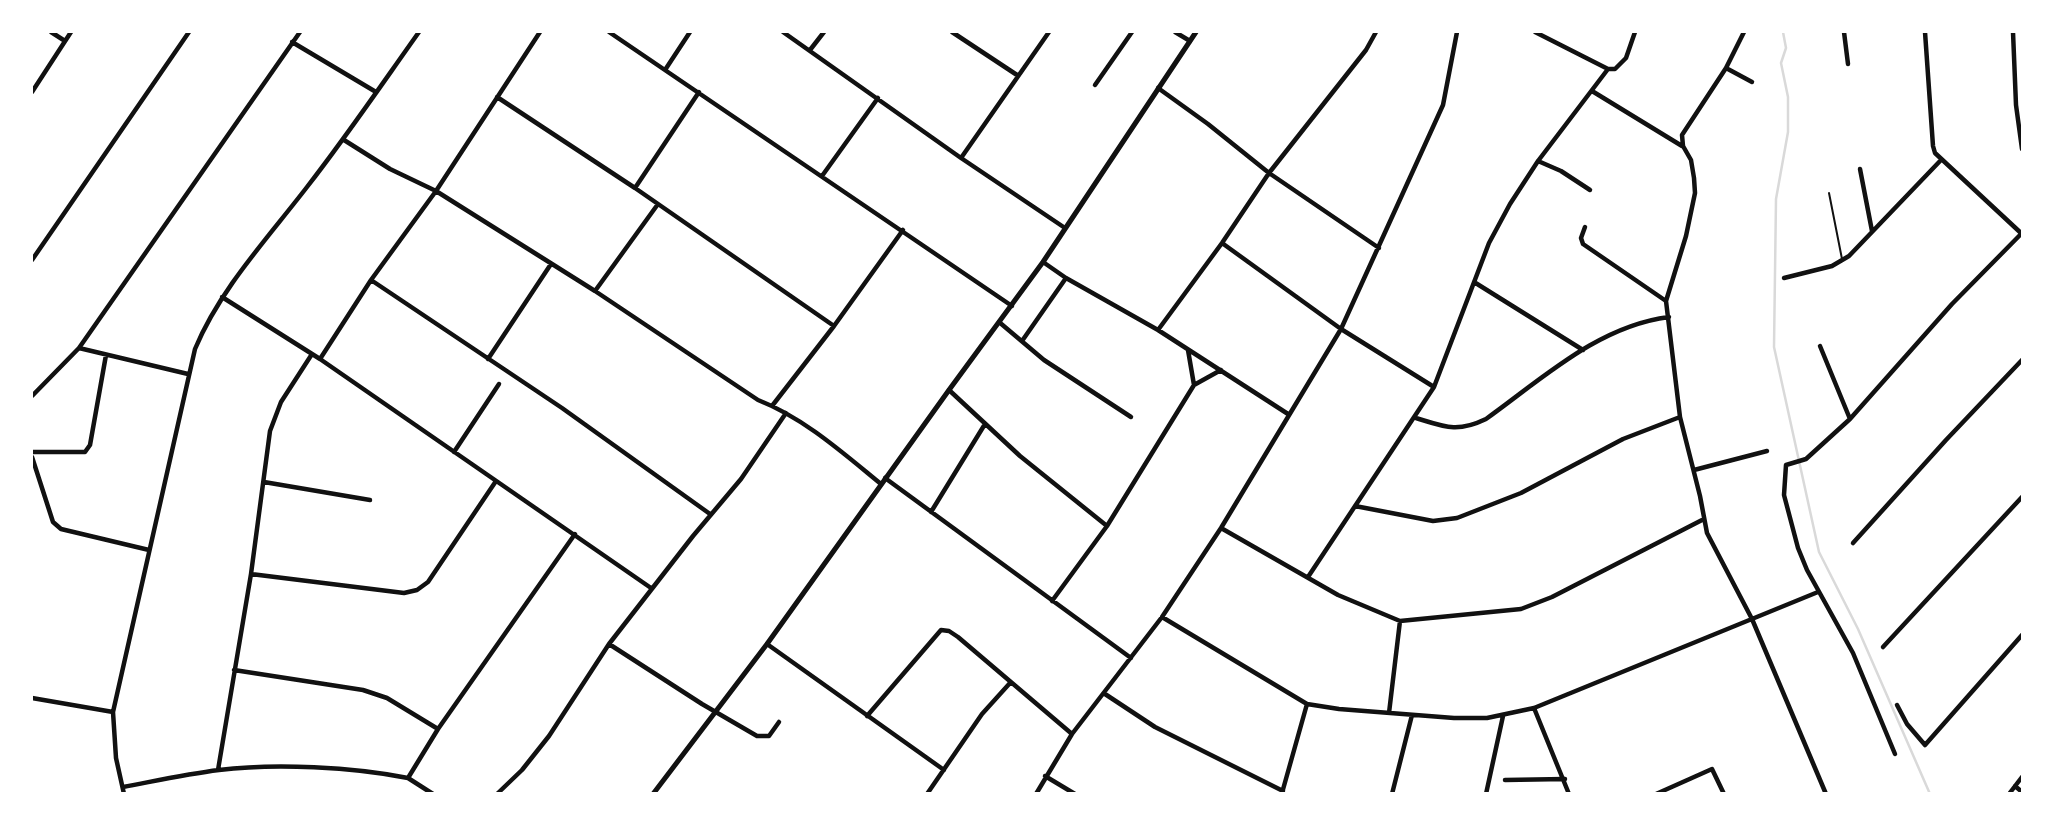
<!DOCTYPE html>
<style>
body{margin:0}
#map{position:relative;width:2054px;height:825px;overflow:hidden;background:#fff;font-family:Barlow,sans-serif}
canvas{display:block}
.frame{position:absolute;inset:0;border:33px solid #fff;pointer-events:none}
</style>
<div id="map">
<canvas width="2054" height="825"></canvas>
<div class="frame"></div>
</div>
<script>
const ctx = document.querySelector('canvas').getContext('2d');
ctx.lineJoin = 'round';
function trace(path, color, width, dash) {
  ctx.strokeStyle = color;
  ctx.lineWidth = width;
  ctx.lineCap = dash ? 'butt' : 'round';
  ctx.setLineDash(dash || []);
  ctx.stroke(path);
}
const stream = new Path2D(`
 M 1783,32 L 1786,48 L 1781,63 L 1788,97 L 1788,132 L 1776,199 L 1774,347 L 1819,552 L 1858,629 L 1930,794`);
const service = new Path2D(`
 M 1829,193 L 1842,259`);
const minor = new Path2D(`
 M 51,32 L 65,41
 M 609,32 L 1012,306
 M 783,32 L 961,158 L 1065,228
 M 952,32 L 1017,75
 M 1175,32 L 1190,41
 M 1535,32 L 1608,69 L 1615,69 L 1626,58 L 1635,32
 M 1744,32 L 1726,68 L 1682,135 L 1683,146 L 1691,160 L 1694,178 L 1695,193 L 1686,236 L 1666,301 L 1680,417 L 1700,496 L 1707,533 L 1752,619 L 1826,794
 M 1844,32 L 1848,64
 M 1925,32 L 1933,146 L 1935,153 L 2022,234
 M 2013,32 L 2016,105 L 2022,149
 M 292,42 L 376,92
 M 810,50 L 824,32
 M 1726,68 L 1752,82
 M 665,70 L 690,32
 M 1095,85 L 1132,32
 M 1158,88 L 1208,124 L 1269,173 L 1379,248
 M 1592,91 L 1682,146
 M 32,92 L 71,32
 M 497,97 L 635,188 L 834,326
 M 344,140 L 390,169 L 436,191 L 595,291 L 758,400 C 804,418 843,453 881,484
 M 961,158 L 1049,32
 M 1538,161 L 1561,171 L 1590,190
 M 1860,169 L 1872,231
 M 822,176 L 878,98
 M 635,188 L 699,92
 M 1585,227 L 1581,238 L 1583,244 L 1666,301
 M 1222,243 L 1341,329 L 1434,387
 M 32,260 L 189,32
 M 1043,262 L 1066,278 L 1158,330 L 1288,414
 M 1784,278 L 1832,266 L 1849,256 L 1941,160
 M 371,280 L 562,408 L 710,514
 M 1474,282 L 1583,350
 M 595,291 L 658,204
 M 222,297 L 320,359 L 651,588
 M 999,322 L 1044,360 L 1131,417
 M 1158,330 L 1222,243 L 1269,173 L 1366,50 L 1376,32
 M 1022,341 L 1066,278
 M 1820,346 L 1850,419
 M 79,348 L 188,374
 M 1188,350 L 1194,385
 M 320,359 L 371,280 L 436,191 L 540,32
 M 488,359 L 551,264
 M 949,390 L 1020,456 L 1107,526
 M 32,396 L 79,348 L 300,32
 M 772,406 L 834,326 L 903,230
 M 1416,418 C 1445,427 1457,433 1486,419 C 1542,379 1598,326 1669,317
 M 32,452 L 85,452 L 90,445 L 106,355
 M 454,452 L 499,384
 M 32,457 L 53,522 L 61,529 L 149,550
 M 1694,470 L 1767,451
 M 885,478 L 1131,658
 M 264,482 L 370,500
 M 1355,506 L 1433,521 L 1457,518 L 1521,493 L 1623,439 L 1680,417
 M 931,512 L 985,424
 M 1221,528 L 1338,595 L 1400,621 L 1521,609 L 1552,597 L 1704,519
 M 1853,543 L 1946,440 L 2022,360
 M 251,574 L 404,593 L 417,590 L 428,582 L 496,481
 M 1308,577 L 1434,387 L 1489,243 L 1510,204 L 1538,161 L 1608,69
 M 1052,601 L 1107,526 L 1194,385 L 1221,370
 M 1162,617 L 1307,704 L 1339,709 L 1454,718 L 1487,718 L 1534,708 L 1818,592
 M 609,644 L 702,704 L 757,736 L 769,736 L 779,722
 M 767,644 L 944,770
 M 1883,647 L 2022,497
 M 234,670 L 363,690 L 387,698 L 438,729
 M 1105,694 L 1155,727 L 1283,791
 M 32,698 L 113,712
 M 1897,705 L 1907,724 L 1925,745 L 2022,635
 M 1534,708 L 1569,794
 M 1389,713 L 1400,621
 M 867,716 L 941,630 L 949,631 L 958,637 L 1072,734
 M 1895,754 L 1853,653 L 1807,570 L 1798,548 L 1784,495 L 1786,465 L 1806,459 L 1850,419 L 1952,304 L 2022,233
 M 218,770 L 251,574 L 270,431 L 281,402 L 312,354
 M 1045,776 L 1075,794
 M 1505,780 L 1565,779
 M 2015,786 L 2022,792
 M 123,787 C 155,781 187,774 219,770 C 275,763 353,767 408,778
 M 1282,793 L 1307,704
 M 124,794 L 116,758 L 113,712 L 195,349 C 220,289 267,239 307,187 C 346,137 382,84 419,32
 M 433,794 L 408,778 L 438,729 L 575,534
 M 497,794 L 522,770 L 549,736 L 609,644 L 693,536 L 741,479 L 786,413
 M 927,794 L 982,714 L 1010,683
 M 1036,794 L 1072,734 L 1162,617 L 1221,528 L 1341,329 L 1443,105 L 1457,32
 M 1392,794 L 1412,715
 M 1486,794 L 1503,716
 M 1656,794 L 1712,769 L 1724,794
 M 2009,794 L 2022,777`);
const tertiary = new Path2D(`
 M 653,794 L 767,644 L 949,390 L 1043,262 L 1196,32`);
trace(stream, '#d9d9d9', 2.5);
trace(service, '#111', 2);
trace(minor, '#111', 4.5);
trace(tertiary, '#111', 5);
</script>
